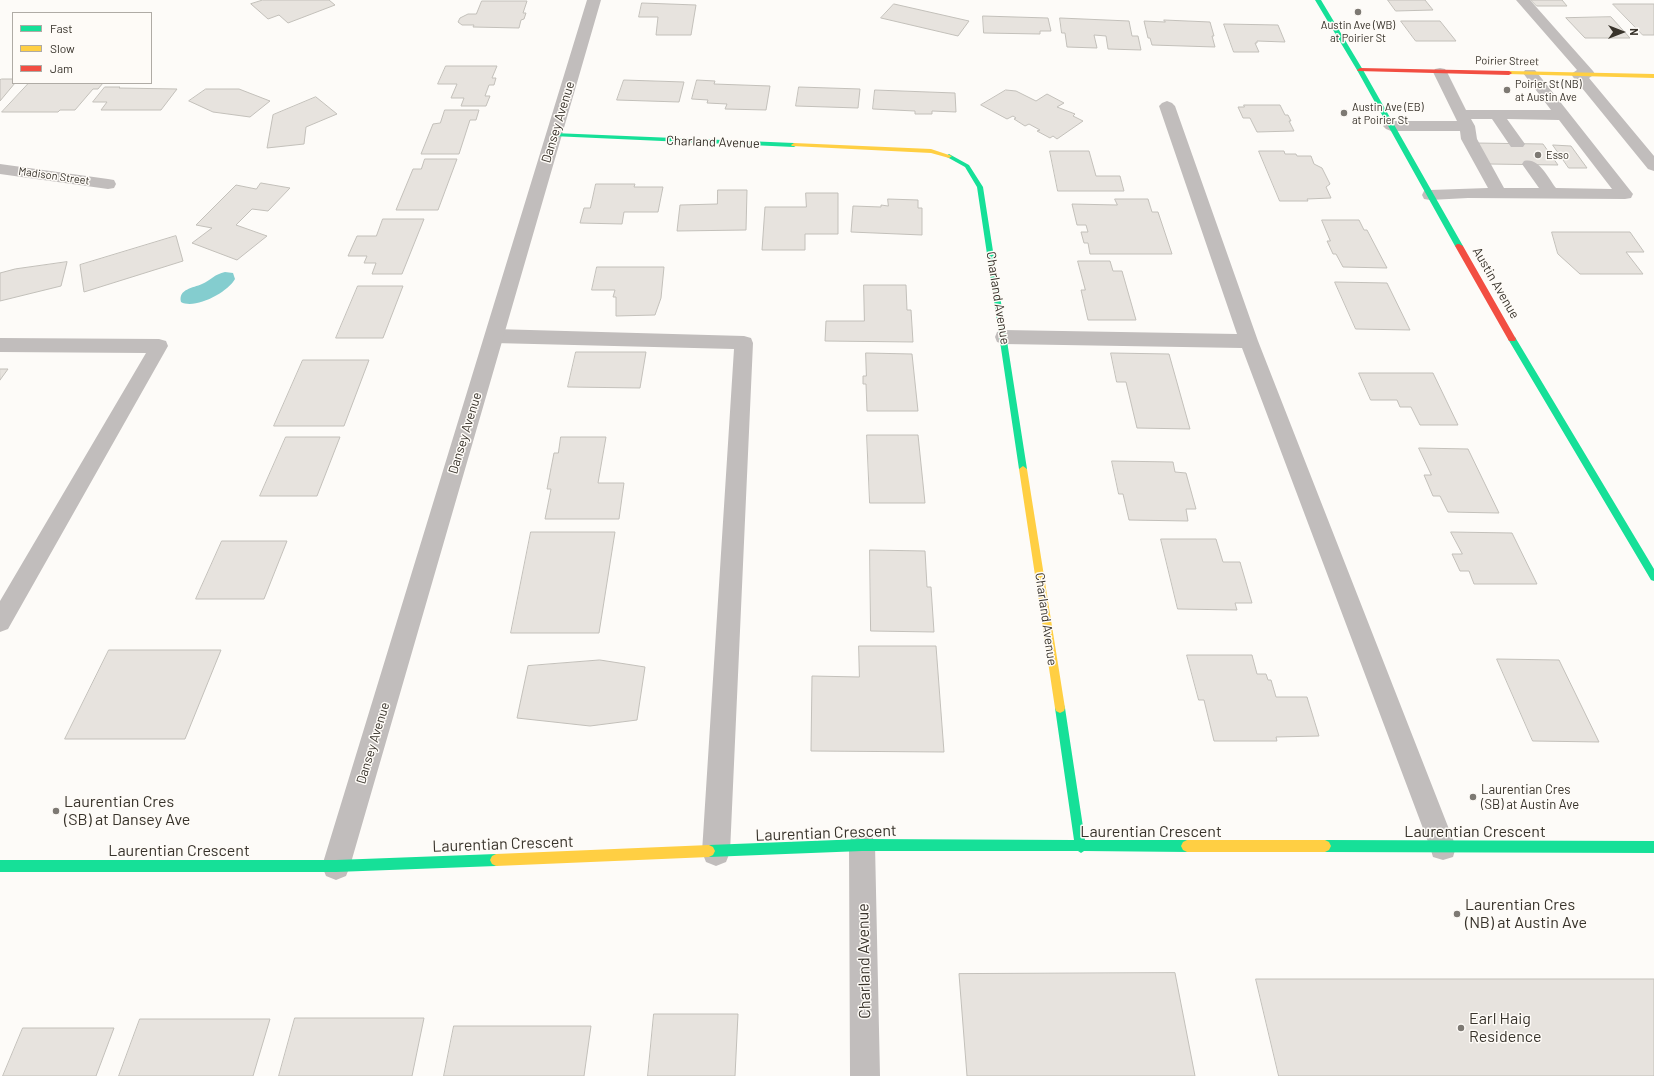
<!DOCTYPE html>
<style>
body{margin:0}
#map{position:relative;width:1654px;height:1076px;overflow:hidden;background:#fdfbf8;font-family:Barlow,sans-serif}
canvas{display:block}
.legend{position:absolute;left:12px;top:12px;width:140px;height:72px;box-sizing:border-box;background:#fefbf7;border:1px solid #afaba5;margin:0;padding:5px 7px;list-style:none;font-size:12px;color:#38332b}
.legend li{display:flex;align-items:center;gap:8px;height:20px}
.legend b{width:20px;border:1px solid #afaba5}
.north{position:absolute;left:1602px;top:12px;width:40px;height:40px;-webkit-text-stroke:3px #fefbf7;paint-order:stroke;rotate:90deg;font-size:11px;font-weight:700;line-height:16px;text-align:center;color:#38332b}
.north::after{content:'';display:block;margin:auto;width:14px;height:18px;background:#38332b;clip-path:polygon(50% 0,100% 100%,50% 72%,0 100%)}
</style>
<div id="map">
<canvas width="1654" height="1076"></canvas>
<ul class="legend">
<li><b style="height:5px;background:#16e098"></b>Fast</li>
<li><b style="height:5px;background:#ffcf43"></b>Slow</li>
<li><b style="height:5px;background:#f24e42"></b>Jam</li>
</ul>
<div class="north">N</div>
</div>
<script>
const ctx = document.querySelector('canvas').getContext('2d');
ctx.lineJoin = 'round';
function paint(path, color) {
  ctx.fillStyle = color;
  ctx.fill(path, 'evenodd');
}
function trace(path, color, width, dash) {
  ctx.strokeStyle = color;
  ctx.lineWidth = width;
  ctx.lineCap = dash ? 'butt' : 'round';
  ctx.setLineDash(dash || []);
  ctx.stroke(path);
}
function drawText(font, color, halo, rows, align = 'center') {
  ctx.font = font + ' Barlow,sans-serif';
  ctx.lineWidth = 3;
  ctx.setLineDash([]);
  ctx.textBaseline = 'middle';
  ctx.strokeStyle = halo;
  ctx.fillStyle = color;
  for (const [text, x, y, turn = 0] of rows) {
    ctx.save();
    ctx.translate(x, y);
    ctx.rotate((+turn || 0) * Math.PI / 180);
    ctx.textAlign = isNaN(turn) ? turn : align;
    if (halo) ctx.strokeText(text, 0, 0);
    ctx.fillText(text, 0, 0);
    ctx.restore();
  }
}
const water = new Path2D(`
 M 225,272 L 233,273 L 235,279 C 228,292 195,310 181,302 C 178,289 193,288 202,284 C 211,280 215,274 225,272 Z`);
const building = new Path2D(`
 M 263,0 L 329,0 L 335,5 L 288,23 L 279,15 L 268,19 L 251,4 Z
 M 1388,0 L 1425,0 L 1433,10 L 1396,11 Z
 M 1531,0 L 1562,0 L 1567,6 L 1537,6 Z
 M 482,1 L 527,1 L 523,13 L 526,13 L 524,19 L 521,20 L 519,28 L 473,27 L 474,25 L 462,25 L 458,22 L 460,18 L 468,14 L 476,14 Z
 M 642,3 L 696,5 L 691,35 L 656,35 L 658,17 L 639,17 Z
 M 894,4 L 969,21 L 958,36 L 881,18 Z
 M 1613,4 L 1654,4 L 1654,35 L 1643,35 Z
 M 983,16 L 1048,18 L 1051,31 L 1040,31 L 1040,34 L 984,33 Z
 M 1611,17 L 1630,38 L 1585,38 L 1566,18 Z
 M 1060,18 L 1129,21 L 1132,36 L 1138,36 L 1141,50 L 1108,49 L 1106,36 L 1094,35 L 1097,48 L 1067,47 L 1065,33 L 1062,33 Z
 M 1164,20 L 1210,22 L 1214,36 L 1212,36 L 1215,47 L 1152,45 L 1150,38 L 1148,38 L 1144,21 L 1165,22 Z
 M 1401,21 L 1440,21 L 1456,41 L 1416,41 Z
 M 1224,24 L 1278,25 L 1285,42 L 1257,41 L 1257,43 L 1255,43 L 1259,52 L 1234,52 Z
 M 446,66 L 497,66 L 492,78 L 496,78 L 494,85 L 489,85 L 485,96 L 490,96 L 486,106 L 461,106 L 464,98 L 451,98 L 457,84 L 438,84 Z
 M 2,79 L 13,79 L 13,83 L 15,83 L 0,101 L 0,80 Z
 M 624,80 L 684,82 L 679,102 L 617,100 Z
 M 697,80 L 715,81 L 714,84 L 770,86 L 766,110 L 725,109 L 727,104 L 707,103 L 708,100 L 692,99 Z
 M 29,83 L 103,83 L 98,89 L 93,89 L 75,110 L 60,110 L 58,112 L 2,112 Z
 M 105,87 L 120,87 L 119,88 L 177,89 L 161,110 L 101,110 L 107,102 L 93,102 Z
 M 799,87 L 860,89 L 858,108 L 796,106 Z
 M 206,89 L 239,89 L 270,101 L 250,117 L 213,112 L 189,101 Z
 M 875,90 L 955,93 L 956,112 L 932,111 L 932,114 L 915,114 L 915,111 L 873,109 Z
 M 1006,90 L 1016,91 L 1036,101 L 1047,94 L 1064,103 L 1057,107 L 1075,114 L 1073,116 L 1083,121 L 1057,139 L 1053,136 L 1050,138 L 1037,131 L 1040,130 L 1029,124 L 1025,126 L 1014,119 L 1016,118 L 1013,116 L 1007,119 L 981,105 Z
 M 316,97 L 337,114 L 306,127 L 304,144 L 267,148 L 273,115 Z
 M 1244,105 L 1280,105 L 1285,115 L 1288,115 L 1291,121 L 1289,121 L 1294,131 L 1257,132 L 1250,118 L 1243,118 L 1238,107 L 1244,107 Z
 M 445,110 L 479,110 L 476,120 L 470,120 L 459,154 L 421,154 L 433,124 L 440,123 Z
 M 1475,143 L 1543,144 L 1558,165 L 1488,164 Z
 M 1553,145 L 1571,146 L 1587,168 L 1569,168 Z
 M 1050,151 L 1089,151 L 1096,176 L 1120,176 L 1124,191 L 1058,191 Z
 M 1259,151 L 1284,151 L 1285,154 L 1296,154 L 1297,156 L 1311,156 L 1314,164 L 1322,168 L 1330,184 L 1326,187 L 1331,198 L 1307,199 L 1308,201 L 1280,201 Z
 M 425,159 L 457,159 L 438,210 L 396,210 L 413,169 L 421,169 Z
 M 261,183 L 290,188 L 268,211 L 252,209 L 236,225 L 267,236 L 237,260 L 192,243 L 212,228 L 196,225 L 236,185 L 256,189 Z
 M 596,184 L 635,184 L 634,187 L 663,187 L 658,212 L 624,212 L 622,224 L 580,223 L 584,208 L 590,208 Z
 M 718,190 L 747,190 L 746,230 L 677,231 L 680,205 L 717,204 Z
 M 806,193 L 838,193 L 838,234 L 805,234 L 805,250 L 762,250 L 765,207 L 806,207 Z
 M 888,199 L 918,200 L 918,208 L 922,208 L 922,235 L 851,232 L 853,206 L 881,207 L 881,205 L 888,206 Z
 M 1115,199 L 1148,199 L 1152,212 L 1158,212 L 1172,254 L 1090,254 L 1088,243 L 1084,243 L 1081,232 L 1088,232 L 1086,225 L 1077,225 L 1072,204 L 1117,205 Z
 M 383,219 L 424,219 L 402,274 L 372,274 L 376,263 L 364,263 L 367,256 L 348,256 L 357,236 L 376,236 Z
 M 1322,220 L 1359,220 L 1364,230 L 1367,230 L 1387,268 L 1343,267 L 1336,254 L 1333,254 L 1327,241 L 1330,241 Z
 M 1552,232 L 1630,232 L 1644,252 L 1626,252 L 1643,274 L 1580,274 L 1558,254 Z
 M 176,236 L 183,261 L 84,292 L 80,265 Z
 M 1078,261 L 1110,261 L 1113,271 L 1122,271 L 1136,320 L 1088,320 L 1081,290 L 1085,290 Z
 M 67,262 L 61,286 L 0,301 L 0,273 L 15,269 Z
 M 597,267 L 664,267 L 661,298 L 655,315 L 616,316 L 616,297 L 613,297 L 615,290 L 592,290 Z
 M 1335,282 L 1387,283 L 1410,330 L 1356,329 Z
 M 864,285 L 906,285 L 907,310 L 911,310 L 913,342 L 825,341 L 826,321 L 864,321 Z
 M 358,286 L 403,286 L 383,338 L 336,338 Z
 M 576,352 L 646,352 L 640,388 L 568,387 Z
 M 866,353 L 912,354 L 918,411 L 867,411 L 866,384 L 863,384 L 863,376 L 866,376 Z
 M 1111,353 L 1169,354 L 1190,429 L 1137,428 L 1126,382 L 1117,382 Z
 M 303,360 L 369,360 L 344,426 L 274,426 Z
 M 0,369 L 8,369 L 0,380 Z
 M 1359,373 L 1433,373 L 1458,425 L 1420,425 L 1411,407 L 1400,407 L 1397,400 L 1371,400 Z
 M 867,435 L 918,435 L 925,503 L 870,503 Z
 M 286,437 L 340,437 L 317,496 L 260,496 Z
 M 561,437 L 606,437 L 598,483 L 624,483 L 619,519 L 545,519 L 551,489 L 547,489 L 554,453 L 558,453 Z
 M 1419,448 L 1468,449 L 1499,513 L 1448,512 L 1440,496 L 1433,496 L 1424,475 L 1431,475 Z
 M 1112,461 L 1173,462 L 1175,472 L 1186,473 L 1196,509 L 1186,509 L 1188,521 L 1129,520 L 1123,494 L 1119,494 Z
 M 531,532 L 615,532 L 599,633 L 511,633 Z
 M 1451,532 L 1512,533 L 1537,584 L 1474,584 L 1469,571 L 1460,571 L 1452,554 L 1462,554 Z
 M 1161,539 L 1216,539 L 1223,562 L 1240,562 L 1252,603 L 1235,603 L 1237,610 L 1178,609 Z
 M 222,541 L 287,541 L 264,599 L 196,599 Z
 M 870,550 L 925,551 L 927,587 L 931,587 L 934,632 L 871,631 Z
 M 859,646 L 936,646 L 944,752 L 811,751 L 812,676 L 859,677 Z
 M 109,650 L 221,650 L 185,739 L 65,739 Z
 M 1187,655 L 1252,655 L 1257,674 L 1266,674 L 1268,680 L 1271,680 L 1276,697 L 1307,697 L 1319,736 L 1276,737 L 1277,741 L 1214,741 L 1204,700 L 1199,700 Z
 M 1497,659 L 1559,660 L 1599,742 L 1533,741 Z
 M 600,660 L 645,667 L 637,720 L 590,726 L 517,718 L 528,666 Z
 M 1175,973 L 1195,1076 L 967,1076 L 959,974 Z
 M 1256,979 L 1654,979 L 1654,1076 L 1279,1076 Z
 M 654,1014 L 738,1014 L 735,1076 L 648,1076 Z
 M 295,1018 L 424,1018 L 412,1076 L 279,1076 Z
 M 140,1019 L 270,1019 L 253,1076 L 119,1076 Z
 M 454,1026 L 591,1026 L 584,1076 L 444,1076 Z
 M 23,1028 L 114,1028 L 96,1076 L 3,1076 Z`);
const lane = new Path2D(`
 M 1516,0 L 1530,0 L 1593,71 L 1595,74 L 1589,78 L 1654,156 L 1654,171 L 1648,169 L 1573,77 L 1571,74 L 1577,70 Z
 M 1440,68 L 1445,69 L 1447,72 L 1466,110 L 1551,110 L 1523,73 L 1525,70 L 1535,70 L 1633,194 L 1631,198 L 1625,199 L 1468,198 L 1430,200 L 1424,199 L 1422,195 L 1424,191 L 1430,190 L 1488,188 L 1461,139 L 1460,131 L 1391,131 L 1386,129 L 1383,126 L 1386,123 L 1391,121 L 1457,121 L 1433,72 L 1435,69 ZM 1471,119 L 1492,119 L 1511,147 L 1523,147 L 1525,144 L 1507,119 L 1559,120 L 1612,189 L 1556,188 C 1548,178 1539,157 1524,161 L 1522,164 L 1539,188 L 1504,188 L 1477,139 L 1475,126 Z
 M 1167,101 L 1172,103 L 1175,106 L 1258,341 L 1456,847 L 1453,857 L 1443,860 L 1433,857 L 1430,847 L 1242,348 L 1004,344 L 997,342 L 995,337 L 997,332 L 1004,330 L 1237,334 L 1159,106 L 1162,103 Z
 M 494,329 L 744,336 L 751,338 L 753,343 L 730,852 L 726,862 L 716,866 L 706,862 L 702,852 L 734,349 L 494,343 L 487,341 L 485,336 L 487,331 Z
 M 0,338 L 159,339 L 166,341 L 168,346 L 8,629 L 0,632 L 0,601 L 146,353 L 0,352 Z`);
const street = new Path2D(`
 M 587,0 L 601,0 L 350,866 L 346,876 L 336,880 L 326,876 L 322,866 Z
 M 0,164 L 108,179 L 114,180 L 116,184 L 114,188 L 108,189 L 0,174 Z
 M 862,832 L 872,835 L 875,845 L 880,1076 L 850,1076 L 849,845 L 852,835 Z`);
const fast = new Path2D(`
 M 1315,0 L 1321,0 L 1363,70 L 1463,246 L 1461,248 L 1459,248 L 1455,246 L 1357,70 Z
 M 554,133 L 794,143 L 797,145 L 794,147 L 552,136 L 551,135 Z
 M 949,154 L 969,165 L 983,187 L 1027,469 L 1023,472 L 1019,469 L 977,187 L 965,167 L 947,157 L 946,156 Z
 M 1512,336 L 1515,337 L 1654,569 L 1654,581 L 1651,580 L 1508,339 Z
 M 1060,703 L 1064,705 L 1065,708 L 1085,840 L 1187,840 L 1191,842 L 1193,846 L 1191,850 L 1187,852 L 1084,851 L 1081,853 L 1078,851 L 862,851 L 709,857 L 705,855 L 703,851 L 705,847 L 709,845 L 862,839 L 1074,840 L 1055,708 L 1056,705 Z
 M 1325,840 L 1654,841 L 1654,853 L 1325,852 L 1321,850 L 1319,846 L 1321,842 Z
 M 496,854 L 500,856 L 502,860 L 500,864 L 496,866 L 336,872 L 0,872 L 0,860 L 336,860 Z`);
const slow = new Path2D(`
 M 1509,71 L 1654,74 L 1654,78 L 1507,74 L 1507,72 Z
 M 794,143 L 931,149 L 952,156 L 949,158 L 931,153 L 792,146 L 791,145 Z
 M 1023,466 L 1027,469 L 1065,708 L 1064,711 L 1060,713 L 1056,711 L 1055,708 L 1019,469 Z
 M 1187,840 L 1325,840 L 1329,842 L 1331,846 L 1329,850 L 1325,852 L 1187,852 L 1183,850 L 1181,846 L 1183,842 Z
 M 709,845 L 713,847 L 715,851 L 713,855 L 709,857 L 496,866 L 492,864 L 490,860 L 492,856 L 496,854 Z`);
const jam = new Path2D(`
 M 1360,68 L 1509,71 L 1512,73 L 1509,75 L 1358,71 L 1357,70 Z
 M 1457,244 L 1459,244 L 1463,246 L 1516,339 L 1515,341 L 1509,341 L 1455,246 Z`);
const markers = [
 [1358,12,4,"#7d7973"],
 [1507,90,4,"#7d7973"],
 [1344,113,4,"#7d7973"],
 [1538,155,4,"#7d7973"],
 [1473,797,4,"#7d7973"],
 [56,811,4,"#7d7973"],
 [1457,914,4,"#7d7973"],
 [1461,1028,4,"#7d7973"]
];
const farPoinames = [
 ["Austin Ave (WB)",1358,25,"center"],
 ["at Poirier St",1358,38,"center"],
 ["Poirier St (NB)",1515,84],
 ["at Austin Ave",1515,97],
 ["Austin Ave (EB)",1352,107],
 ["at Poirier St",1352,120],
 ["Esso",1546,155]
];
const farStreetnames = [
 ["Poirier Street",1507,61,1],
 ["Madison Street",54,176,8]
];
const streetNames = [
 ["Dansey Avenue",558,122,-73],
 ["Charland Avenue",713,142,2],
 ["Austin Avenue",1496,283,60],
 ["Charland Avenue",998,298,81],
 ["Dansey Avenue",465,433,-73],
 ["Charland Avenue",1046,619,82],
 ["Dansey Avenue",373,743,-73]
];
const poiNames = [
 ["Laurentian Cres",1481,790],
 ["(SB) at Austin Ave",1481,805]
];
const nearPoinames = [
 ["Laurentian Cres",64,802],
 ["(SB) at Dansey Ave",64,820],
 ["Laurentian Cres",1465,905],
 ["(NB) at Austin Ave",1465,923],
 ["Earl Haig",1469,1019],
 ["Residence",1469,1037]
];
const nearStreetnames = [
 ["Laurentian Crescent",1151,832],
 ["Laurentian Crescent",1475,832],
 ["Laurentian Crescent",826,833,-2],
 ["Laurentian Crescent",503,844,-2],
 ["Laurentian Crescent",179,851],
 ["Charland Avenue",864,961,-91]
];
paint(water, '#84cdcf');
paint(building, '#e7e3de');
trace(building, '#c3c0ba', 1);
paint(lane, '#c1bdbc');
paint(street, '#c1bdbc');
paint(fast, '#16e098');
paint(slow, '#ffcf43');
paint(jam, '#f24e42');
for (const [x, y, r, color] of markers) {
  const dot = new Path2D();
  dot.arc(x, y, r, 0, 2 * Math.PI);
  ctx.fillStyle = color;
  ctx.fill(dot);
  trace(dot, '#fefbf7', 1.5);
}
drawText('11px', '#38332b', '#fefbf7', farPoinames, 'left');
drawText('11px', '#38332b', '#fefbf7', farStreetnames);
drawText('13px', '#38332b', '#fefbf7', streetNames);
drawText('13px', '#38332b', '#fefbf7', poiNames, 'left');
drawText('16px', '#38332b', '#fefbf7', nearPoinames, 'left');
drawText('16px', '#38332b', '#fefbf7', nearStreetnames);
</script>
